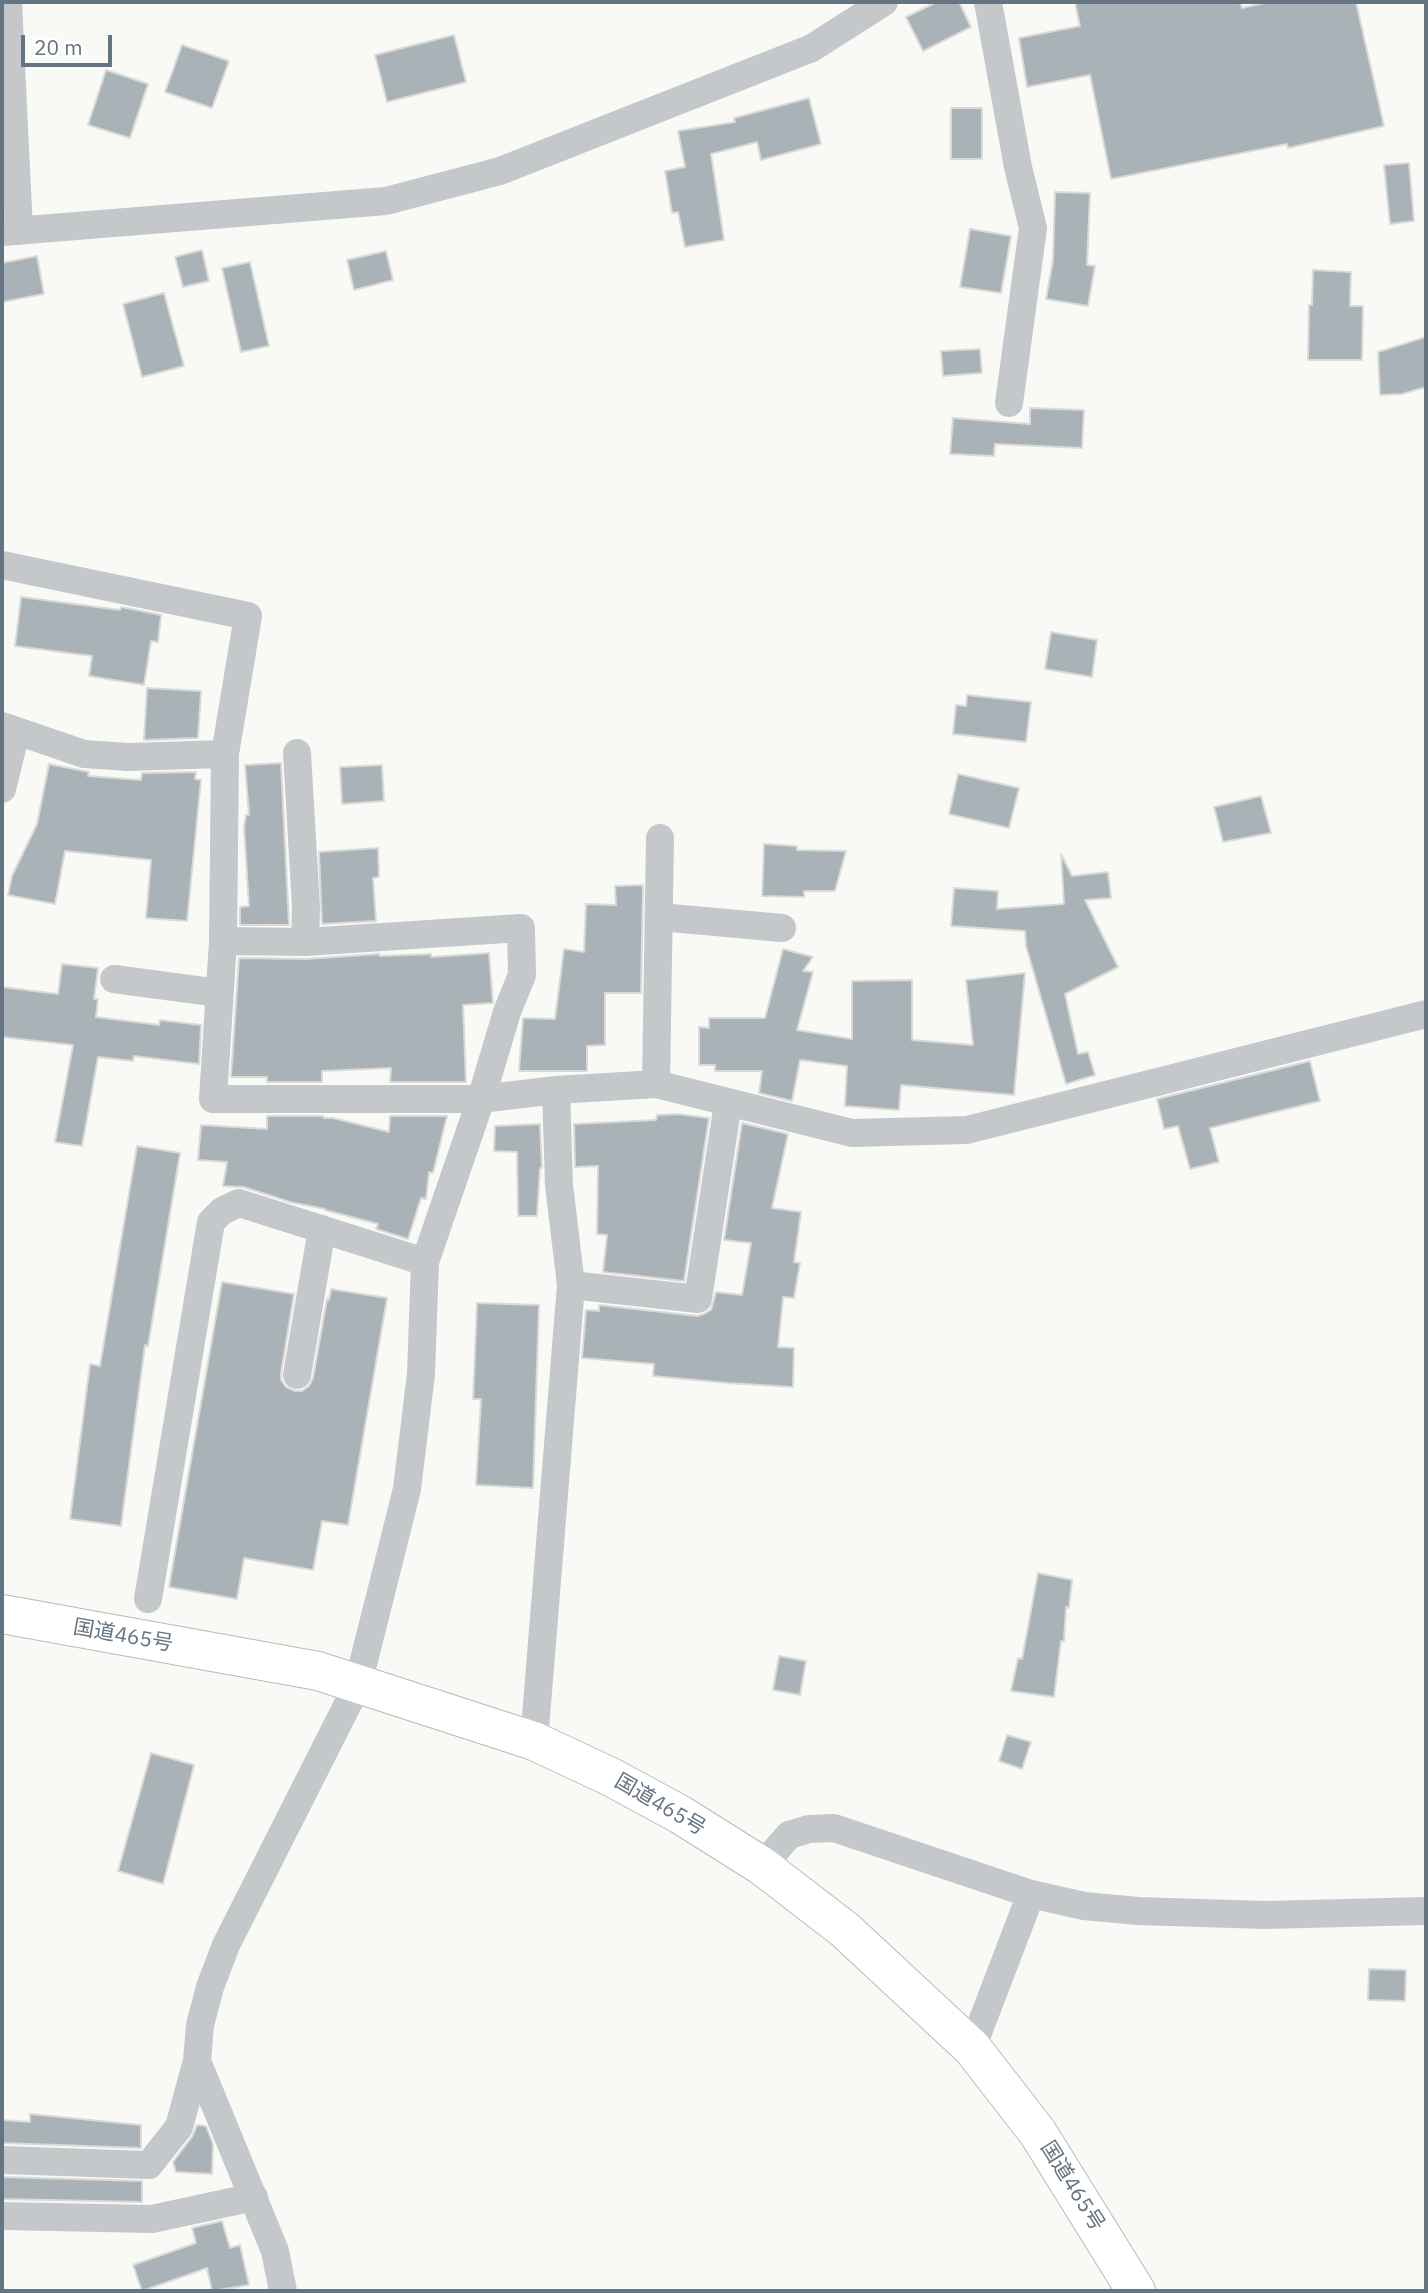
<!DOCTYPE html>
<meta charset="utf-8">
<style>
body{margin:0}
#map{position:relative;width:1428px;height:2293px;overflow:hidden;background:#f9f9f6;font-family:"IBM Plex Sans",sans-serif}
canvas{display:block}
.frame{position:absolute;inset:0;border:4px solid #647481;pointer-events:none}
.scale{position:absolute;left:21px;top:35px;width:91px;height:32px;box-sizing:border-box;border:4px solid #647481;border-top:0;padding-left:9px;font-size:21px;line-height:24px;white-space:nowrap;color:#647481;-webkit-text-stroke:5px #fff;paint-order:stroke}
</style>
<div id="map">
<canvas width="1428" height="2293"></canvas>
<div class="frame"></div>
<div class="scale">20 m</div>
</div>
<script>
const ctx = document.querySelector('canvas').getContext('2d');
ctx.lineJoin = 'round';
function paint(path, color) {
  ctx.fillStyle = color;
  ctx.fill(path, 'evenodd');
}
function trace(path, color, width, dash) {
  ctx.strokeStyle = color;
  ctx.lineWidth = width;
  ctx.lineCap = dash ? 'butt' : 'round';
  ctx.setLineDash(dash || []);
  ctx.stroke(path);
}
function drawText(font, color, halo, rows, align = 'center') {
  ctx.font = font + ' "IBM Plex Sans","Noto Sans JP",sans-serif';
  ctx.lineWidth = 7;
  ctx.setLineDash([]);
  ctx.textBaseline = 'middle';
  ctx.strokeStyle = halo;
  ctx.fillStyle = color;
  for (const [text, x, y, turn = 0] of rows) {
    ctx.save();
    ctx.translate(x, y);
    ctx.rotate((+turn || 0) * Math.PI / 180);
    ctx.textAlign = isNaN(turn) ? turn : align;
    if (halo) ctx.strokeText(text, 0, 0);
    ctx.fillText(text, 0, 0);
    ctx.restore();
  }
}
const building = new Path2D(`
 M 937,2 L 959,2 L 971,27 L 923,51 L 906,17 Z
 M 1075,2 L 1240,2 L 1242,8 L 1269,2 L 1356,2 L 1384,126 L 1288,148 L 1287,144 L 1111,179 L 1090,75 L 1027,87 L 1019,38 L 1080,26 Z
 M 454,35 L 466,82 L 387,102 L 375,55 Z
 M 182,45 L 229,61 L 212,108 L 165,92 Z
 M 106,70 L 148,84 L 130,138 L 88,125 Z
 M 809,98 L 821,144 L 761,160 L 757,142 L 711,154 L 724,240 L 685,247 L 678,212 L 672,213 L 665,171 L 685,167 L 678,131 L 735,122 L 734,118 Z
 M 951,108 L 982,108 L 982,159 L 951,159 Z
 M 1409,163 L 1414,221 L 1390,224 L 1384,165 Z
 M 1055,192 L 1090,193 L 1087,265 L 1095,266 L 1088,306 L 1046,299 L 1053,260 Z
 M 970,229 L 1011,236 L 1001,293 L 960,287 Z
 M 202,250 L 209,281 L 183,287 L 175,257 Z
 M 386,251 L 393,280 L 354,290 L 347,260 Z
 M 37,256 L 44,294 L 2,302 L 2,263 Z
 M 250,262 L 269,346 L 241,352 L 222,268 Z
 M 1313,270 L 1351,272 L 1350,306 L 1363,306 L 1362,360 L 1308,360 L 1309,305 L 1312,305 Z
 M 164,293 L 184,366 L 142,377 L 123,304 Z
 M 1426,337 L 1426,387 L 1402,394 L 1380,395 L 1378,352 Z
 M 980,349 L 982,373 L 943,376 L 941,351 Z
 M 1030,408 L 1084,410 L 1082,448 L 995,444 L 994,456 L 950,454 L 953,418 L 1030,424 Z
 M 21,597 L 120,610 L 121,607 L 161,615 L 158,642 L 151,641 L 144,685 L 89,676 L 92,656 L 15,646 Z
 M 1051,632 L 1097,640 L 1092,677 L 1045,669 Z
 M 147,688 L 201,691 L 198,738 L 144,740 Z
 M 967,695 L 1031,702 L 1026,742 L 953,734 L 956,705 L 966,706 Z
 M 281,763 L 289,925 L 240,925 L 240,907 L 249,906 L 244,827 L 246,815 L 249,815 L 245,765 Z
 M 49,764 L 89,772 L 88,776 L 141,780 L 142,773 L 196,772 L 195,779 L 201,780 L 187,921 L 146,918 L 151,860 L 65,851 L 55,904 L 8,895 L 12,876 L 37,824 Z
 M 382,765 L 384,801 L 342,804 L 340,767 Z
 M 958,774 L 1019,788 L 1009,828 L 949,814 Z
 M 1261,796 L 1271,833 L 1223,842 L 1214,807 Z
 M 764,844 L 797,846 L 797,850 L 846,851 L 835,891 L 804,891 L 804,897 L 762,896 Z
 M 378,848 L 379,877 L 373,878 L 376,921 L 322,924 L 319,852 Z
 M 1061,854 L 1072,876 L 1108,872 L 1111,898 L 1085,900 L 1118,967 L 1065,994 L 1078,1054 L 1088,1052 L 1095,1075 L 1066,1084 L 1026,946 L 1025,931 L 951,926 L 954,888 L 998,891 L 997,909 L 1064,904 Z
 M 643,885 L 641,993 L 605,993 L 605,1045 L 587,1046 L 587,1071 L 519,1071 L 523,1018 L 555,1019 L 564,949 L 584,952 L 586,904 L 616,905 L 615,886 Z
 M 783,949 L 813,957 L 803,971 L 813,972 L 797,1030 L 852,1039 L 852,981 L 912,980 L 912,1040 L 973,1045 L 966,980 L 1025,973 L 1014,1095 L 901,1085 L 899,1110 L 845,1106 L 847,1066 L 800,1060 L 792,1101 L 759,1093 L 762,1071 L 715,1071 L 715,1065 L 699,1065 L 699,1027 L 709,1028 L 709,1018 L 765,1018 Z
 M 489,953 L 493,1003 L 463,1005 L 466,1082 L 390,1082 L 391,1068 L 322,1071 L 322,1082 L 267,1082 L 267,1077 L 231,1077 L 239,958 L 306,959 L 379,954 L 380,956 L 431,954 L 431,957 Z
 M 62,964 L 98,968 L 94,999 L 98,999 L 96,1017 L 159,1025 L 160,1020 L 201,1025 L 199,1064 L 134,1056 L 133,1061 L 98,1057 L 82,1146 L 55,1142 L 73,1045 L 2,1037 L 2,987 L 58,994 Z
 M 1310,1061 L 1320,1101 L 1210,1128 L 1219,1162 L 1190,1169 L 1178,1126 L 1164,1129 L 1157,1099 Z
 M 678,1114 L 709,1118 L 684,1281 L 603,1272 L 607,1235 L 597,1234 L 598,1166 L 575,1167 L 574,1124 L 656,1120 L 657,1115 Z
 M 267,1116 L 323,1116 L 324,1118 L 333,1118 L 389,1132 L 390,1116 L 447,1116 L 433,1173 L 429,1172 L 426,1199 L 421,1198 L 408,1239 L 376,1229 L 378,1224 L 325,1210 L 325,1209 L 290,1202 L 244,1187 L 223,1186 L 227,1162 L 198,1160 L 201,1125 L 267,1129 Z
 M 742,1123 L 788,1134 L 772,1208 L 801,1212 L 794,1262 L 800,1263 L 794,1298 L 783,1297 L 778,1347 L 794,1348 L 793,1387 L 728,1383 L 653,1376 L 654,1364 L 582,1358 L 586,1310 L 599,1311 L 599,1305 L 697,1316 L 704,1314 L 711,1310 L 716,1292 L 742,1295 L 751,1243 L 724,1240 Z
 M 540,1124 L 542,1168 L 540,1168 L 537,1216 L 518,1216 L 517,1152 L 494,1151 L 495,1126 Z
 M 137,1146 L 180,1153 L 148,1346 L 145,1345 L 121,1526 L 70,1519 L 90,1364 L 100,1366 Z
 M 222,1282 L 294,1294 L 281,1373 L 281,1380 L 286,1387 L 295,1391 L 302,1391 L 309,1386 L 313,1378 L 327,1299 L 329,1300 L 331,1289 L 387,1298 L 348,1525 L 322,1521 L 313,1570 L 244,1558 L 237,1599 L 169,1587 Z
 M 477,1303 L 539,1305 L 533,1488 L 476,1485 L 481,1399 L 473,1399 Z
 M 1038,1573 L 1072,1580 L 1069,1608 L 1066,1607 L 1064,1641 L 1061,1641 L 1054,1697 L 1011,1691 L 1018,1658 L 1022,1659 Z
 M 779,1656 L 806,1661 L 800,1695 L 773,1690 Z
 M 1007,1735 L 1031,1742 L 1022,1769 L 999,1761 Z
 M 151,1753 L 194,1765 L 163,1884 L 118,1871 Z
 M 1369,1969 L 1406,1970 L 1405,2001 L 1368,2000 Z
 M 30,2114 L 141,2125 L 141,2148 L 2,2143 L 2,2120 L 30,2122 Z
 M 197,2125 L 206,2126 L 213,2144 L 212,2174 L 176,2172 L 173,2162 L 192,2137 Z
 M 2,2177 L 142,2181 L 142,2202 L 2,2199 Z
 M 222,2221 L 230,2248 L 240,2245 L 249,2285 L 212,2291 L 207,2268 L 142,2291 L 133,2265 L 196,2243 L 192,2228 Z`);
const street = new Path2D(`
 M 8,2 L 19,231
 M 988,2 L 1018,167 L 1033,228 L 1009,403
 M 2,232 L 386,201 L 500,171 L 812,48 L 884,2
 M 2,565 L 248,616 L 225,754 L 223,941 L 213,1099 L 481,1099 L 556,1090 L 656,1084 L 852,1133 L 967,1130 L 1426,1014
 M 2,726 L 84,754 L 128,757 L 225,754
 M 297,753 L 306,907 L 305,942
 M 2,789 L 16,732
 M 660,917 L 782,928
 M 223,941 L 305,942 L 521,928 L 522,975 L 507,1012 L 481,1099 L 425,1262 L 421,1374 L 407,1489 L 358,1684 L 226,1945 L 210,1987 L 200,2025 L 197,2061 L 275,2251 L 283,2291
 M 114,979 L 219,993
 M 656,1084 L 660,838
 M 571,1285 L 698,1299 L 728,1103
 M 297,1375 L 322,1229
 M 148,1599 L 211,1222 L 222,1211 L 239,1203 L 425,1262
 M 534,1741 L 571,1285 L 559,1185 L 556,1090
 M 762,1866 L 789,1835 L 809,1829 L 834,1828 L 1031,1894 L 1084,1906 L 1138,1911 L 1265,1915 L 1426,1911
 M 972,2048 L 1031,1894
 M 2,2160 L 149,2165 L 179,2127 L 197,2061
 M 2,2216 L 152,2219 L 254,2197`);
const highway = new Path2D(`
 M 2,1614 L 318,1671 L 534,1741 L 611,1777 L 681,1815 L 762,1866 L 845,1930 L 972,2048 L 1038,2133 L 1136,2291`);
const streetNames = [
 ["国道465号",123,1636,10],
 ["国道465号",660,1805,30],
 ["国道465号",1072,2186,58]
];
paint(building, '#a8b2b7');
trace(building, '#dadad8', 2);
trace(highway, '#b7bbbe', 40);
trace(street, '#c4c8cb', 28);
trace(highway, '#fff', 38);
drawText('21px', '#647481', '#fff', streetNames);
</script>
